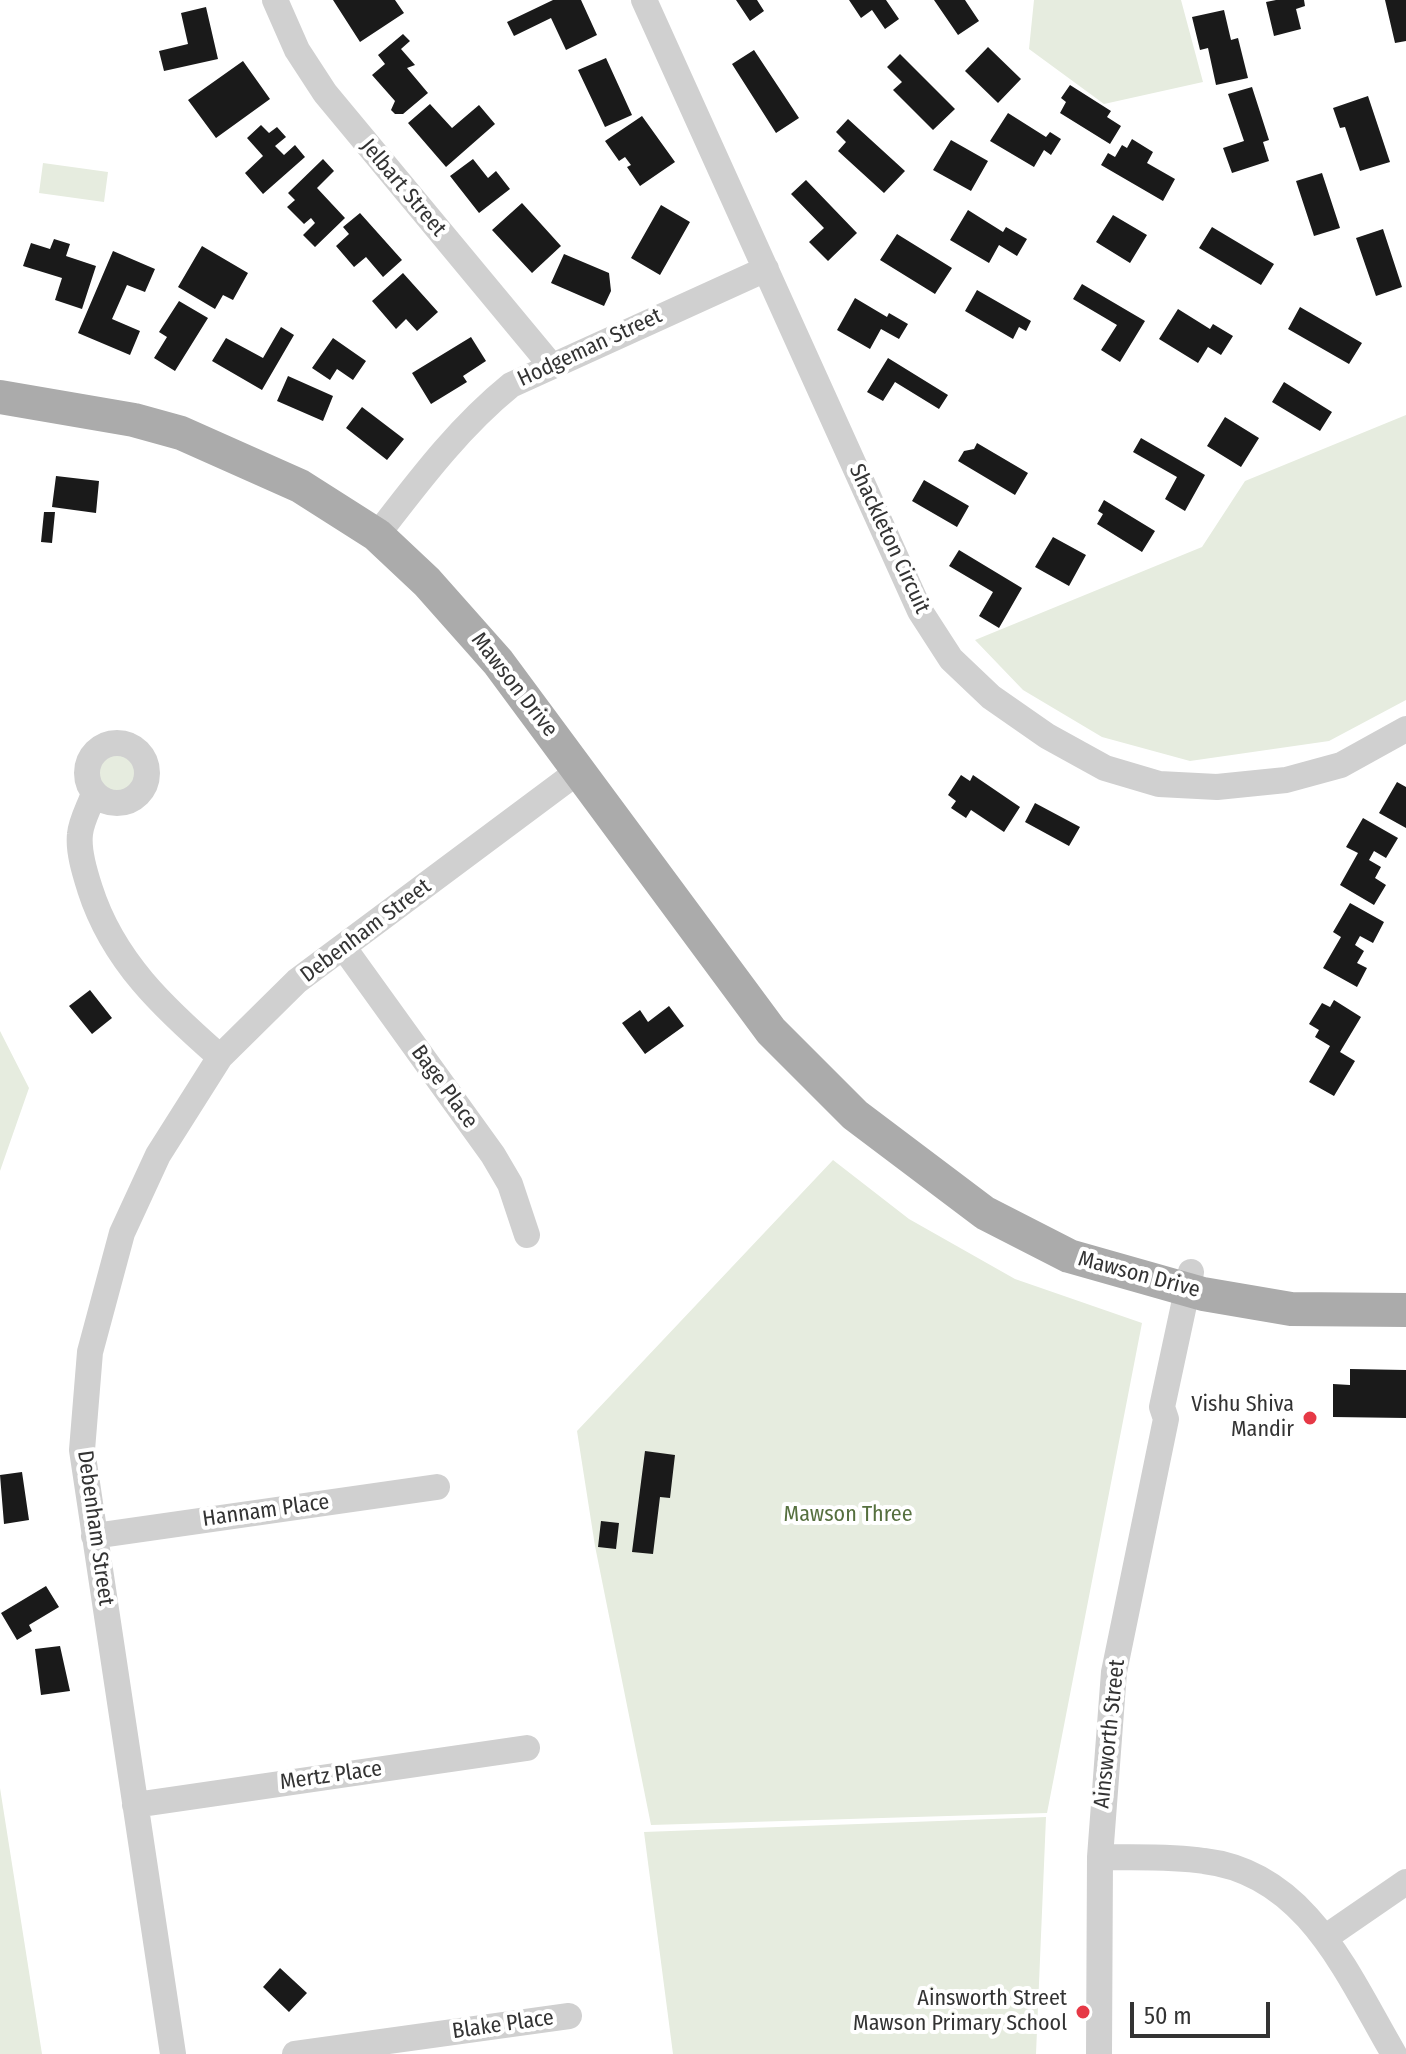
<!DOCTYPE html>
<style>
body{margin:0}
#map{position:relative;width:1406px;height:2054px;overflow:hidden;background:#fff;font-family:"Fira Sans Condensed",sans-serif}
canvas{display:block}
.scale{position:absolute;left:1130px;top:2002px;width:140px;height:36px;box-sizing:border-box;border:4px solid #333;border-top:0;padding-left:10px;font-size:24px;line-height:28px;white-space:nowrap;color:#333;-webkit-text-stroke:6px #fff;paint-order:stroke}
</style>
<div id="map">
<canvas width="1406" height="2054"></canvas>
<div class="scale">50 m</div>
</div>
<script>
const ctx = document.querySelector('canvas').getContext('2d');
ctx.lineJoin = 'round';
function paint(path, color) {
  ctx.fillStyle = color;
  ctx.fill(path, 'evenodd');
}
function trace(path, color, width, dash) {
  ctx.strokeStyle = color;
  ctx.lineWidth = width;
  ctx.lineCap = dash ? 'butt' : 'round';
  ctx.setLineDash(dash || []);
  ctx.stroke(path);
}
function drawText(font, color, halo, rows, align = 'center') {
  ctx.font = font + ' "Fira Sans Condensed",sans-serif';
  ctx.lineWidth = 8;
  ctx.setLineDash([]);
  ctx.textBaseline = 'middle';
  ctx.strokeStyle = halo;
  ctx.fillStyle = color;
  for (const [text, x, y, turn = 0] of rows) {
    ctx.save();
    ctx.translate(x, y);
    ctx.rotate((+turn || 0) * Math.PI / 180);
    ctx.textAlign = isNaN(turn) ? turn : align;
    if (halo) ctx.strokeText(text, 0, 0);
    ctx.fillText(text, 0, 0);
    ctx.restore();
  }
}
const green = new Path2D(`
 M 1034,0 L 1181,0 L 1203,82 L 1104,104 L 1029,49 Z
 M 43,163 L 108,172 L 104,202 L 39,193 Z
 M 1406,415 L 1406,700 L 1329,741 L 1190,761 L 1102,737 L 1023,690 L 975,640 L 1202,547 L 1245,481 Z
 M95 772a21 21 0 1 1 42 0a21 21 0 1 1-42 0Z
 M 0,1031 L 29,1088 L 0,1171 Z
 M 833,1160 L 909,1219 L 1015,1279 L 1142,1323 L 1047,1813 L 651,1825 L 595,1546 L 577,1431 Z
 M 0,1788 L 42,2054 L 0,2054 Z
 M 1046,1817 L 1036,2054 L 673,2054 L 644,1832 Z`);
const building = new Path2D(`
 M 333,0 L 395,0 L 404,13 L 360,42 Z
 M 553,0 L 581,0 L 597,35 L 566,50 L 551,18 L 514,36 L 507,22 Z
 M 736,0 L 757,0 L 764,11 L 750,21 Z
 M 849,0 L 886,0 L 899,19 L 885,29 L 872,10 L 861,18 Z
 M 934,0 L 965,0 L 979,21 L 958,35 Z
 M 1276,0 L 1304,0 L 1305,6 L 1296,9 L 1301,29 L 1274,36 L 1266,2 Z
 M 1385,0 L 1406,0 L 1406,41 L 1395,43 Z
 M 206,7 L 218,59 L 164,71 L 159,51 L 188,44 L 181,13 Z
 M 1224,10 L 1231,40 L 1238,38 L 1248,78 L 1216,85 L 1208,48 L 1200,50 L 1192,17 Z
 M 403,34 L 410,41 L 401,49 L 415,65 L 407,68 L 428,93 L 403,114 L 395,114 L 391,110 L 395,101 L 372,75 L 385,64 L 378,55 Z
 M 988,47 L 1021,79 L 998,103 L 965,71 Z
 M 754,50 L 799,118 L 776,133 L 732,64 Z
 M 900,54 L 955,109 L 933,130 L 893,90 L 902,82 L 887,67 Z
 M 606,58 L 632,115 L 605,127 L 578,70 Z
 M 243,61 L 270,99 L 216,138 L 188,100 Z
 M 1070,85 L 1111,111 L 1107,117 L 1121,126 L 1110,144 L 1060,113 L 1066,102 L 1061,98 Z
 M 1252,87 L 1269,140 L 1263,142 L 1269,161 L 1232,173 L 1223,148 L 1244,141 L 1228,94 Z
 M 1368,96 L 1390,162 L 1360,171 L 1345,127 L 1340,128 L 1333,108 Z
 M 430,104 L 452,128 L 479,105 L 495,124 L 446,167 L 408,123 Z
 M 1008,113 L 1046,137 L 1050,132 L 1061,139 L 1051,155 L 1044,150 L 1034,167 L 990,141 Z
 M 642,116 L 675,162 L 640,186 L 627,167 L 631,165 L 625,157 L 619,161 L 605,141 Z
 M 848,119 L 905,171 L 884,193 L 838,151 L 846,142 L 836,132 Z
 M 261,125 L 269,133 L 277,127 L 286,137 L 275,146 L 284,155 L 295,145 L 305,157 L 263,194 L 245,173 L 263,156 L 247,138 Z
 M 1132,139 L 1153,152 L 1147,163 L 1175,179 L 1163,201 L 1101,165 L 1108,153 L 1115,157 L 1122,145 L 1127,148 Z
 M 951,140 L 988,161 L 971,191 L 933,170 Z
 M 323,159 L 334,171 L 317,188 L 345,218 L 315,247 L 303,235 L 315,223 L 311,218 L 304,224 L 287,207 L 295,200 L 288,193 Z
 M 473,159 L 488,178 L 496,171 L 510,189 L 479,213 L 450,176 Z
 M 1322,173 L 1340,228 L 1314,236 L 1296,181 Z
 M 806,180 L 857,233 L 828,261 L 809,242 L 824,228 L 791,194 Z
 M 522,203 L 561,246 L 532,273 L 492,230 Z
 M 661,205 L 690,222 L 660,275 L 631,258 Z
 M 968,210 L 1003,232 L 1006,227 L 1027,239 L 1017,256 L 999,245 L 989,263 L 950,240 Z
 M 360,213 L 402,260 L 383,277 L 366,257 L 354,267 L 336,246 L 349,234 L 343,227 Z
 M 1113,215 L 1147,235 L 1130,263 L 1096,242 Z
 M 1212,227 L 1274,264 L 1261,285 L 1199,248 Z
 M 1383,229 L 1402,287 L 1376,296 L 1356,238 Z
 M 897,234 L 952,268 L 935,294 L 880,260 Z
 M 54,239 L 70,244 L 66,256 L 96,266 L 82,309 L 55,300 L 62,278 L 23,266 L 31,243 L 50,249 Z
 M 202,246 L 248,273 L 233,300 L 223,295 L 215,309 L 178,287 Z
 M 113,251 L 155,269 L 145,292 L 127,285 L 112,319 L 140,331 L 130,355 L 78,333 Z
 M 564,254 L 609,273 L 611,291 L 604,306 L 551,283 Z
 M 403,273 L 438,312 L 417,331 L 406,319 L 396,329 L 372,301 Z
 M 1082,284 L 1145,321 L 1120,362 L 1101,350 L 1117,325 L 1073,299 Z
 M 977,290 L 1031,321 L 1026,331 L 1019,327 L 1013,339 L 965,311 Z
 M 855,298 L 887,317 L 889,313 L 908,324 L 899,339 L 881,329 L 870,349 L 837,330 Z
 M 179,301 L 208,318 L 175,371 L 154,358 L 167,337 L 159,332 Z
 M 1300,307 L 1362,343 L 1349,364 L 1288,329 Z
 M 1178,309 L 1210,329 L 1213,324 L 1233,336 L 1221,355 L 1208,347 L 1198,363 L 1159,339 Z
 M 281,327 L 294,335 L 262,390 L 212,361 L 226,338 L 263,358 Z
 M 471,337 L 486,361 L 463,376 L 467,382 L 431,404 L 412,373 Z
 M 333,338 L 366,361 L 353,380 L 337,369 L 330,380 L 312,368 Z
 M 888,358 L 948,395 L 939,409 L 895,382 L 883,401 L 867,392 Z
 M 288,376 L 333,396 L 323,421 L 277,401 Z
 M 1284,382 L 1332,412 L 1320,431 L 1272,402 Z
 M 362,407 L 404,439 L 387,460 L 346,428 Z
 M 1225,417 L 1259,438 L 1241,467 L 1207,446 Z
 M 1141,438 L 1205,475 L 1185,511 L 1165,499 L 1177,477 L 1133,452 Z
 M 977,443 L 1028,473 L 1015,495 L 958,461 L 964,451 L 974,449 Z
 M 56,476 L 99,481 L 96,513 L 52,507 Z
 M 924,480 L 969,506 L 957,527 L 912,501 Z
 M 1104,500 L 1155,531 L 1142,552 L 1097,524 L 1103,514 L 1098,511 Z
 M 44,512 L 55,512 L 52,543 L 41,542 Z
 M 1053,537 L 1086,555 L 1069,586 L 1035,567 Z
 M 959,550 L 1022,588 L 999,628 L 979,616 L 993,592 L 949,566 Z
 M 961,775 L 970,781 L 973,775 L 1020,807 L 1004,832 L 971,810 L 966,818 L 951,808 L 956,801 L 948,795 Z
 M 1397,782 L 1406,787 L 1406,828 L 1379,813 Z
 M 1035,803 L 1080,827 L 1069,846 L 1025,822 Z
 M 1363,818 L 1398,838 L 1386,858 L 1374,851 L 1369,860 L 1381,867 L 1375,878 L 1386,885 L 1374,905 L 1340,885 L 1358,853 L 1346,847 Z
 M 1350,903 L 1384,922 L 1373,943 L 1360,936 L 1355,945 L 1364,951 L 1357,963 L 1367,968 L 1357,987 L 1323,968 L 1341,937 L 1333,932 Z
 M 90,990 L 112,1018 L 92,1034 L 69,1006 Z
 M 1334,1000 L 1361,1017 L 1340,1052 L 1355,1061 L 1334,1096 L 1309,1082 L 1330,1046 L 1315,1037 L 1319,1030 L 1309,1024 L 1322,1003 L 1330,1007 Z
 M 669,1006 L 684,1026 L 645,1054 L 622,1023 L 640,1010 L 648,1022 Z
 M 1350,1369 L 1406,1370 L 1406,1418 L 1333,1417 L 1333,1384 L 1350,1385 Z
 M 645,1451 L 675,1455 L 670,1498 L 660,1497 L 653,1554 L 632,1552 Z
 M 22,1472 L 29,1520 L 4,1524 L 0,1475 Z
 M 601,1521 L 619,1523 L 616,1549 L 598,1547 Z
 M 46,1586 L 59,1607 L 29,1625 L 32,1631 L 17,1640 L 1,1613 Z
 M 60,1646 L 70,1691 L 41,1695 L 35,1649 Z
 M 280,1968 L 307,1993 L 289,2012 L 263,1987 Z`);
const minor = new Path2D(`
 M 275,0 L 297,50 L 325,93 L 550,364
 M 644,0 L 920,611 L 951,659 L 991,697 L 1047,736 L 1105,768 L 1159,784 L 1217,787 L 1286,780 L 1341,765 L 1406,729
 M 377,535 C 418,482 458,428 511,385 L 766,269
 M87 773a30 30 0 1 1 60 0a30 30 0 1 1-60 0Z
 M 94,793 C 90,806 81,821 80,834 C 78,851 85,873 90,889 C 113,961 164,1008 220,1057
 M 344,948 L 493,1155 L 510,1184 L 527,1235
 M 94,1536 L 437,1487
 M 135,1805 L 527,1748
 M 1100,1857 C 1134,1858 1170,1856 1204,1861 C 1307,1873 1348,1976 1394,2054
 M 1326,1937 L 1406,1882
 M 173,2054 L 82,1450 L 90,1352 L 122,1233 L 158,1155 L 220,1057 L 297,981 L 580,770
 M 295,2054 L 569,2016
 M 1099,2054 L 1100,1857 L 1114,1672 L 1166,1419 L 1162,1407 L 1191,1272`);
const major = new Path2D(`
 M 0,397 L 134,420 L 181,433 L 300,486 L 377,535 L 427,582 L 498,662 L 771,1031 L 855,1115 L 985,1213 L 1069,1256 L 1203,1294 L 1291,1309 L 1406,1310`);
const markers = [
 [1310,1418,8,"#e63946"],
 [1083,2012,8,"#e63946"]
];
const streetNames = [
 ["Jelbart Street",403,188,50],
 ["Hodgeman Street",590,348,-25],
 ["Shackleton Circuit",889,539,65],
 ["Mawson Drive",514,685,52],
 ["Debenham Street",366,931,-37],
 ["Bage Place",444,1087,54],
 ["Mawson Drive",1139,1275,15],
 ["Hannam Place",266,1511,-8],
 ["Debenham Street",95,1528,82],
 ["Ainsworth Street",1110,1734,-84],
 ["Mertz Place",331,1776,-8],
 ["Blake Place",503,2025,-8]
];
const poiNames = [
 ["Vishu Shiva",1294,1405],
 ["Mandir",1294,1430],
 ["Ainsworth Street",1067,1999],
 ["Mawson Primary School",1067,2024]
];
const parkNames = [
 ["Mawson Three",848,1515]
];
paint(green, '#e6ecdf');
paint(building, '#1a1a1a');
trace(minor, '#d0d0d0', 26);
trace(major, '#ababab', 34);
for (const [x, y, r, color] of markers) {
  const dot = new Path2D();
  dot.arc(x, y, r, 0, 2 * Math.PI);
  ctx.fillStyle = color;
  ctx.fill(dot);
  trace(dot, '#fff', 3);
}
drawText('22px', '#333', '#fff', streetNames);
drawText('22px', '#333', '#fff', poiNames, 'right');
drawText('22px', '#56703f', '#fff', parkNames);
</script>
